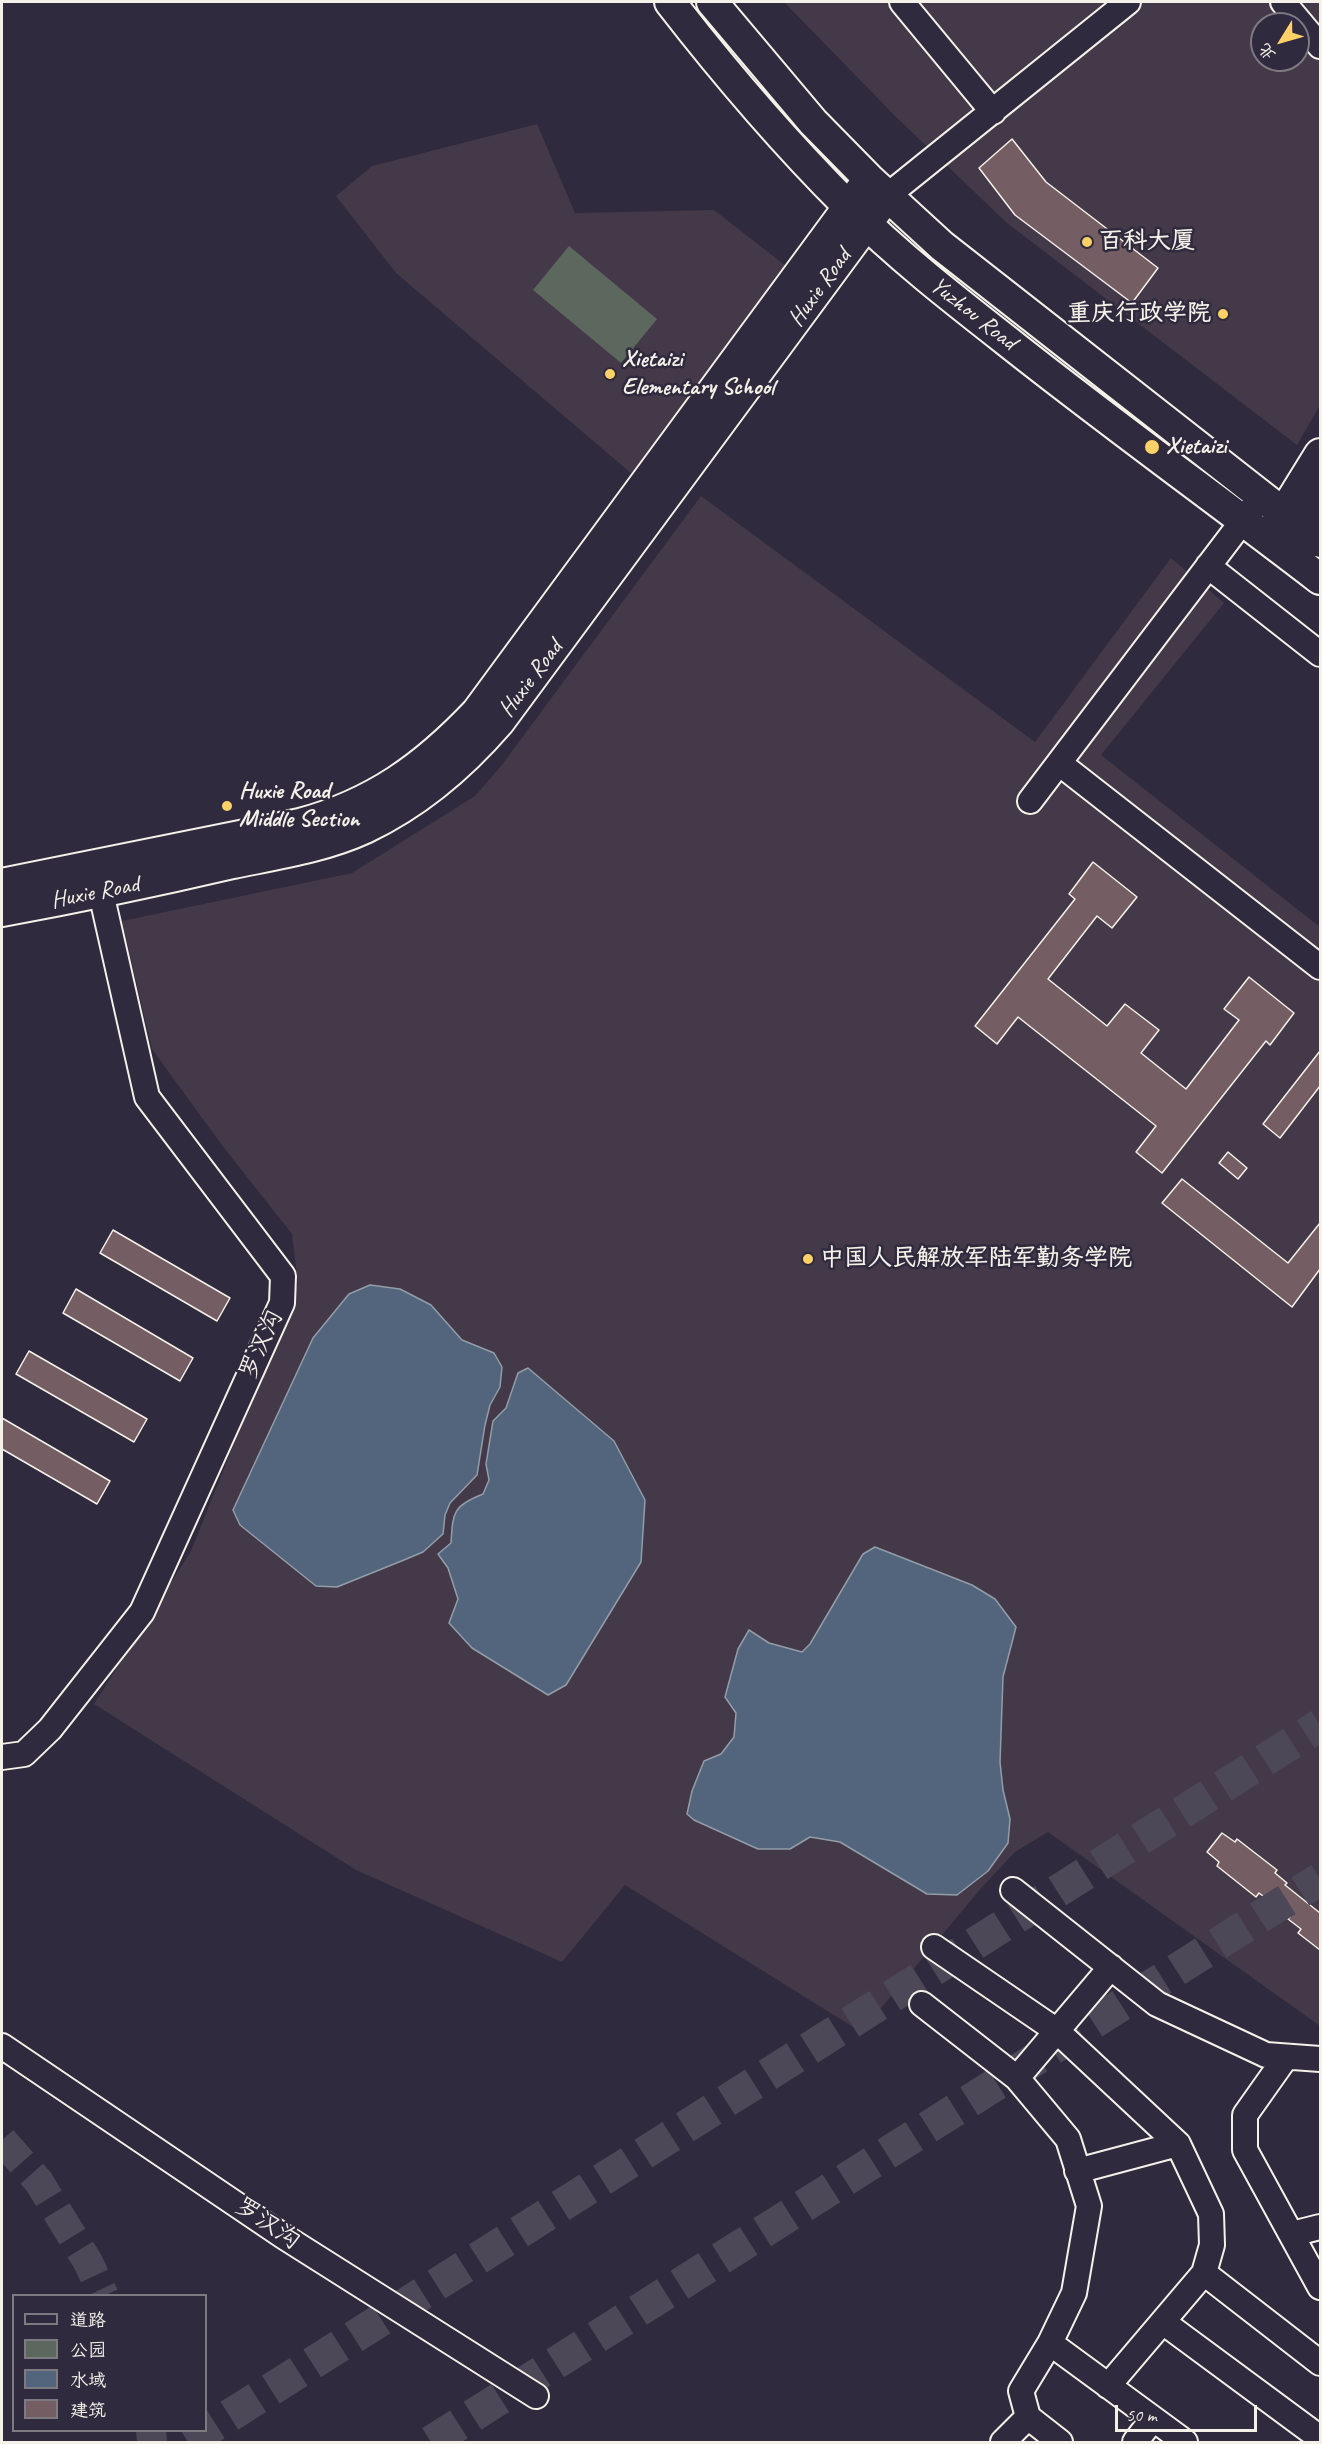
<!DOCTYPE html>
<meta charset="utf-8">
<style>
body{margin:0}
#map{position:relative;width:1322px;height:2444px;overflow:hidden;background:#2f2a3d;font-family:Caveat,"LXGW WenKai TC",sans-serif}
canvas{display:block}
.frame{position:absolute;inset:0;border:3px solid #f4f1e8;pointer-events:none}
.legend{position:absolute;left:12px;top:2294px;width:195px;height:138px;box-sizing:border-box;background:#2f2a3d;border:2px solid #7e7a81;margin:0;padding:8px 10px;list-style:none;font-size:18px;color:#f4f1e8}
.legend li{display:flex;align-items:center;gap:12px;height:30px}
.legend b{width:30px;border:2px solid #7e7a81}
.north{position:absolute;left:1250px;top:12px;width:60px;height:60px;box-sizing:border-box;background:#2f2a3d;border:2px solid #7e7a81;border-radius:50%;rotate:233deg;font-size:16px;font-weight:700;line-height:24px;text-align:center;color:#f4f1e8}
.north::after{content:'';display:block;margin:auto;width:21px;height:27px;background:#ffd166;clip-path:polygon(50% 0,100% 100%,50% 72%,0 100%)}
.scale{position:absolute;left:1115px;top:2405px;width:142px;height:27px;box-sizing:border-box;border:3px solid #f4f1e8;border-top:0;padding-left:8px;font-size:18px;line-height:21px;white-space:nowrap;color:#f4f1e8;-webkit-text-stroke:4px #2f2a3d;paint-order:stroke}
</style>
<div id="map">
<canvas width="1322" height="2444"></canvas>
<div class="frame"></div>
<ul class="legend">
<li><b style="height:8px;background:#2f2a3d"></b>道路</li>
<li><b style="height:16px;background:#5c685e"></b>公园</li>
<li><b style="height:16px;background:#53657d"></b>水域</li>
<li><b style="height:16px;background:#745d63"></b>建筑</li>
</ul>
<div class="north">北</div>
<div class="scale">50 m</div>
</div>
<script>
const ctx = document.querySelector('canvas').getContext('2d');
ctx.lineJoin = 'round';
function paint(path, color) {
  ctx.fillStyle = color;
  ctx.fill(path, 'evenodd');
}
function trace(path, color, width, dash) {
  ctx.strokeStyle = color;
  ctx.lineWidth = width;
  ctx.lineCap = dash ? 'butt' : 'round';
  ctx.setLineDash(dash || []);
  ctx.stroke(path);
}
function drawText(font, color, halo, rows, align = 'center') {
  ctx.font = font + ' Caveat,"LXGW WenKai TC",sans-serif';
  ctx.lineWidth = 5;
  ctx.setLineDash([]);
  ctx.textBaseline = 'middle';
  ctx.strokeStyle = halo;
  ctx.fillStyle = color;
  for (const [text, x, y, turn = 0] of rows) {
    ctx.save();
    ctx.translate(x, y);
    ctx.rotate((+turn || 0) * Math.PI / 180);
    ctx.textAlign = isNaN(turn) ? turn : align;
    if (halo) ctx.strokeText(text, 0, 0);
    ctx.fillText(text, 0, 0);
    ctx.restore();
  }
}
const built = new Path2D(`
 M 784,2 L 1320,2 L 1320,405 L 1297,445 L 1007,223 L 896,117 ZM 1262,24 L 1298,24 L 1298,60 L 1262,60 Z
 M 537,124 L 575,213 L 714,210 L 786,266 L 632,474 L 396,273 L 336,196 L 372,166 Z
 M 701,496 L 1035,742 L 1171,558 L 1224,603 L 1101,755 L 1320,927 L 1320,2026 L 1048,1832 L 1015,1852 L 983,1886 L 861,2032 L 625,1885 L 562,1962 L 356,1870 L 94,1704 L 191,1551 L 298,1284 L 292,1234 L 221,1144 L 152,1049 L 122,921 L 352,873 L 475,796 L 501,766 Z`);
const green = new Path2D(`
 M 569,246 L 657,319 L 621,363 L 533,290 Z`);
const water = new Path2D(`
 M 370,1285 L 400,1289 L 431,1305 L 462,1340 L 494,1353 L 502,1367 L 500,1387 L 490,1405 L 485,1425 L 477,1475 L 450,1503 L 445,1515 L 443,1534 L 423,1552 L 404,1560 L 337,1587 L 316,1586 L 240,1525 L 233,1510 L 313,1338 L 349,1294 Z
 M 528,1368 L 614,1441 L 645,1500 L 641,1562 L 566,1685 L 548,1695 L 472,1648 L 449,1623 L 458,1599 L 448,1568 L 438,1554 L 451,1543 C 453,1513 452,1506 483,1494 L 489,1480 L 486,1464 L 493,1421 L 506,1408 L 518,1373 Z
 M 875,1547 L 972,1585 L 995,1599 L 1016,1627 L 1003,1677 L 1000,1762 L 1003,1790 L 1010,1819 L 1008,1843 L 988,1871 L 957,1895 L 927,1894 L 840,1842 L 810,1837 L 790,1849 L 758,1849 L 694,1820 L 687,1814 L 692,1791 L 704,1761 L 721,1754 L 734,1737 L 736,1713 L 725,1697 L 738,1649 L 749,1630 L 769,1643 L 802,1652 L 810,1644 L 863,1554 Z`);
const building = new Path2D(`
 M 1012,139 L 1046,182 L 1158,268 L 1132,303 L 1015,215 L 979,168 Z
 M 1093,862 L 1137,897 L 1112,928 L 1097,916 L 1048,979 L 1107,1026 L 1125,1004 L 1159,1030 L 1141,1053 L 1186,1089 L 1239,1020 L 1224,1009 L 1249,977 L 1294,1013 L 1270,1045 L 1266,1041 L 1162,1173 L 1136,1152 L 1156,1126 L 1018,1017 L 997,1044 L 975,1026 L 1075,899 L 1069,894 Z
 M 1320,1051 L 1320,1086 L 1280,1138 L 1263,1124 Z
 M 1228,1152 L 1247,1168 L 1238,1179 L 1219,1163 Z
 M 1182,1179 L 1288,1263 L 1320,1223 L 1320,1269 L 1292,1307 L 1162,1203 Z
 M 113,1230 L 230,1298 L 217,1321 L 100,1253 Z
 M 76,1289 L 193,1358 L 180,1381 L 63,1313 Z
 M 29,1351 L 147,1419 L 134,1442 L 16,1374 Z
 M 2,1418 L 110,1481 L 97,1504 L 2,1449 Z
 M 1222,1833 L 1235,1842 L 1237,1839 L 1277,1870 L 1275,1873 L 1287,1883 L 1285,1885 L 1320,1913 L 1320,1950 L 1298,1933 L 1301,1929 L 1288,1919 L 1290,1917 L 1259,1893 L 1256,1897 L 1217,1866 L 1219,1862 L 1207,1852 Z`);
const majorTunnel = new Path2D(`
 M 2,2140 L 39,2182 L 88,2262 L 104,2296
 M 151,2430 L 152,2442`);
const highwayTunnel = new Path2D(`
 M 188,2442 L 1320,1725
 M 431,2442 L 1320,1879`);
const minor = new Path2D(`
 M 902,2 L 993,112
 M 1283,2 L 1320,46
 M 887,196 L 1128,2
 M 1208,566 L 1320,654
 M 1059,763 L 1320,967
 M 1030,801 L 1254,506
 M 2,1757 L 24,1754 L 50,1729 L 142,1612 L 282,1303 L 283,1276 L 147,1097 L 97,875
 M 1013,1890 L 1157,2004 L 1266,2055 L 1320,2059
 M 934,1947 L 1057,2031 L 1178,2144 L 1211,2214 L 1212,2245 L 1204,2273 L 1108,2386
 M 922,2004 L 1017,2078 L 1068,2139 L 1089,2206 L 1074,2293 L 1050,2343 L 1021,2391 L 1028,2417 L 1060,2442
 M 2,2046 L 283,2236 L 536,2396
 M 1286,2057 L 1245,2115 L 1245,2150 L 1320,2287
 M 1017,2078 L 1111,1967
 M 1077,2171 L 1178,2144
 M 1292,2234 L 1320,2227
 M 1204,2273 L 1320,2363
 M 1163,2322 L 1320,2438
 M 1050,2343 L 1185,2442
 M 1003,2442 L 1028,2417
 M 1135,2442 L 1153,2419`);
const major = new Path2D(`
 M 670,2 C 725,73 784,142 848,206 C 897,255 952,298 1007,341 C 1109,422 1216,499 1320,579
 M 712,2 L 813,122 L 869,179 L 942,246 L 1320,542
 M 1273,530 L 1320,454
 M 1289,544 L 1320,493
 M 2,884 L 300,824 C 374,804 425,767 477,712 L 869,179
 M 2,911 C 79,897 156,881 233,863 C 277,854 324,847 365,828 C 418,803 461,766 499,722 L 887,196`);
const markers = [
 [1087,242,6,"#ffd166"],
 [1223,314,6,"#ffd166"],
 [610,374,6,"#ffd166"],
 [1152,447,8,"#ffd166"],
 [227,806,6,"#ffd166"],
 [808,1259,6,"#ffd166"]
];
const poiNames = [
 ["百科大厦",1099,242],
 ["重庆行政学院",1211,314,"right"],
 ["Xietaizi",622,360],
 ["Elementary School",622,388],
 ["Xietaizi",1166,447],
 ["Huxie Road",239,792],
 ["Middle Section",239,820],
 ["中国人民解放军陆军勤务学院",820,1259]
];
const streetNames = [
 ["Huxie Road",820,288,-54],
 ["Yuzhou Road",973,314,38],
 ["Huxie Road",531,679,-53],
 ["Huxie Road",95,893,-11],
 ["罗汉沟",262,1345,-66],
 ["罗汉沟",267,2224,34]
];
paint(built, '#443948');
paint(green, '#5c685e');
paint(water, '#53657d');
trace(water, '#939da8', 1.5);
paint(building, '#745d63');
trace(building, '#f4f1e8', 1.5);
trace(majorTunnel, '#4d4857', 30, [30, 15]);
trace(highwayTunnel, '#4d4857', 33, [33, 16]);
trace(minor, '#f4f1e8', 28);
trace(major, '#f4f1e8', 34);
trace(minor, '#2f2a3d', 24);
trace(major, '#2f2a3d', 30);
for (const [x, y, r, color] of markers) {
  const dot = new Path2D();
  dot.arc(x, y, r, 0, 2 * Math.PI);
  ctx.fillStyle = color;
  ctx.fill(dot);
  trace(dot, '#2f2a3d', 2);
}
drawText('bold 24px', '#f4f1e8', '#2f2a3d', poiNames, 'left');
drawText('24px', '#f4f1e8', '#2f2a3d', streetNames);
</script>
